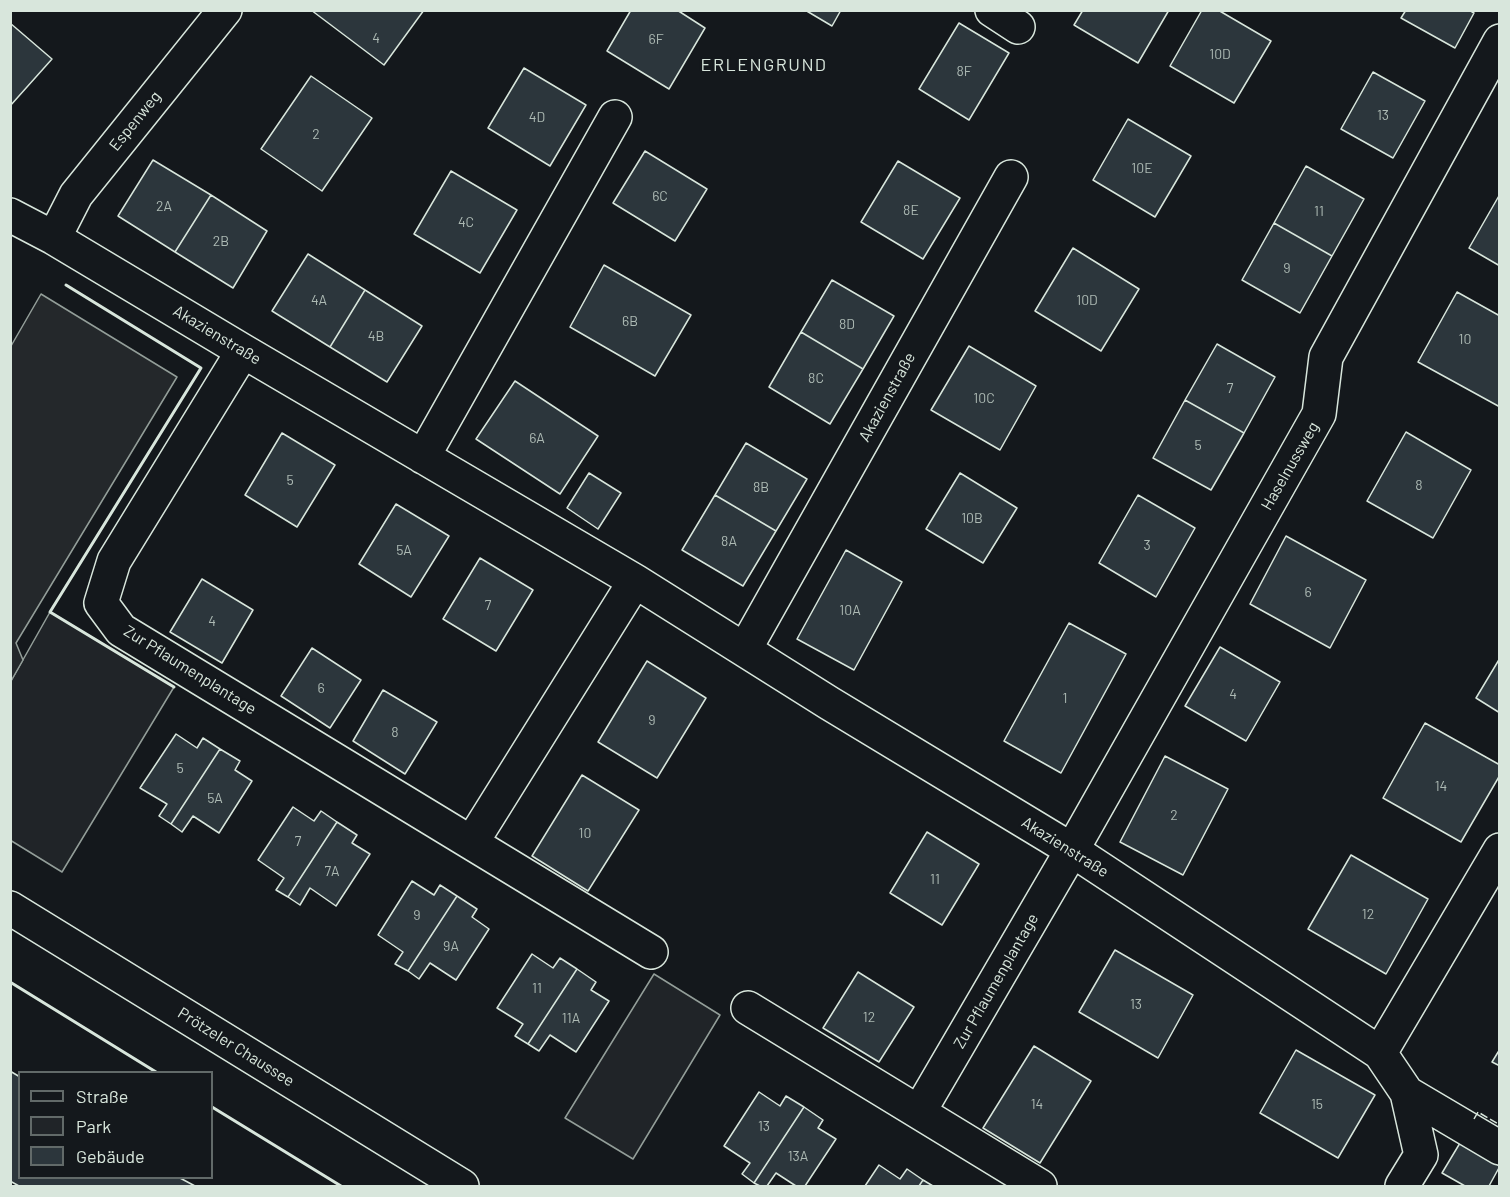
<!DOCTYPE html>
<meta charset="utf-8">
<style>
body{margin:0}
#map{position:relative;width:1510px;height:1197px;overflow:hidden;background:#14181c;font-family:Barlow,sans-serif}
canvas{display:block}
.frame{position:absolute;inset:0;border:12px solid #d8e6dc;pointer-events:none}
.legend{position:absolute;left:18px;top:1071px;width:195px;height:108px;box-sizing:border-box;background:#14181c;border:2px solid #626a69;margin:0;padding:8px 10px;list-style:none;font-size:18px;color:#d8e6dc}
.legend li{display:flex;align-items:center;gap:12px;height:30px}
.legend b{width:30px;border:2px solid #626a69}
</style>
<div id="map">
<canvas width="1510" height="1197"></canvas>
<div class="frame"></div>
<ul class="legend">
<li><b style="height:8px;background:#14181c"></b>Straße</li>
<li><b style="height:16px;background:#202428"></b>Park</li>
<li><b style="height:16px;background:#2c363c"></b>Gebäude</li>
</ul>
</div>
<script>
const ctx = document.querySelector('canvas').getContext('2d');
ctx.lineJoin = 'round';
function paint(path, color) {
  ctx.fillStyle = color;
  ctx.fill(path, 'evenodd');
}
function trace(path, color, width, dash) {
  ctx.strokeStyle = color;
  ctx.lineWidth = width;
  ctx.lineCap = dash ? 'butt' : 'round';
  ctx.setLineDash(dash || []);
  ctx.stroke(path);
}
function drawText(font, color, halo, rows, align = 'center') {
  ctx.font = font + ' Barlow,sans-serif';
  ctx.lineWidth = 4.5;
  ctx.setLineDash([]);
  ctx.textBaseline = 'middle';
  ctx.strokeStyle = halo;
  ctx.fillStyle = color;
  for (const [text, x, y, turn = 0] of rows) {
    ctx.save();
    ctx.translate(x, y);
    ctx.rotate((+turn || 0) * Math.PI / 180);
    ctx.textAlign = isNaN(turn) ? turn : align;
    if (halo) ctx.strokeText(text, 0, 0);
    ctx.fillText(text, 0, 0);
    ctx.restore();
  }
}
const green = new Path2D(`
 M 50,612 L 174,687 L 62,872 L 10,840 L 11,681 Z
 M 654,974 L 720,1015 L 633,1159 L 565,1118 Z`);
const parking = new Path2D(`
 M 41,294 L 177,377 L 16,643 L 23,660 L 11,681 L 11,346 Z`);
const building = new Path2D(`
 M 311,10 L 424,10 L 384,65 Z
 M 631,10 L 677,10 L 705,28 L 669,89 L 607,51 Z
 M 805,10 L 841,10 L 832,26 Z
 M 1083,10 L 1169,10 L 1138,63 L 1074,25 Z
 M 1202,10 L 1218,10 L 1271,41 L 1234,103 L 1170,66 Z
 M 1406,10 L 1469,10 L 1474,13 L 1455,48 L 1401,18 Z
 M 10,23 L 52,59 L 10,106 Z
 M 959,23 L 1009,53 L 969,120 L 919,89 Z
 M 524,68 L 586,105 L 550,166 L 488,128 Z
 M 1373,72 L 1425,101 L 1393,158 L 1341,129 Z
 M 311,76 L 372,118 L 322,191 L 261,149 Z
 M 1128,119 L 1191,156 L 1155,217 L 1093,180 Z
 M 645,151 L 707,189 L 675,241 L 613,203 Z
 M 153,160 L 211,195 L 175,252 L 118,216 Z
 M 898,161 L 960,198 L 923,259 L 861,222 Z
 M 1306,166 L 1364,199 L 1332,256 L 1274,223 Z
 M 451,171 L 517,210 L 480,273 L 414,234 Z
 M 1500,194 L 1500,266 L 1469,248 Z
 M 211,195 L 267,231 L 233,288 L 175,252 Z
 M 1274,223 L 1332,256 L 1300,313 L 1242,280 Z
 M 1073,248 L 1139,289 L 1101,351 L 1035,311 Z
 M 308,254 L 365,290 L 330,347 L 272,311 Z
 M 604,265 L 691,315 L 655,376 L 570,327 Z
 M 832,280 L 894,316 L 863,369 L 801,332 Z
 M 365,290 L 422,326 L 387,382 L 330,347 Z
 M 1457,292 L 1500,316 L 1500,407 L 1418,362 Z
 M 801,332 L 863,369 L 830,424 L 769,387 Z
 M 1217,344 L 1275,377 L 1244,433 L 1185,400 Z
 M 969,346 L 1036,386 L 1000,450 L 931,410 Z
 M 515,381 L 598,436 L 560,494 L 476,439 Z
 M 1185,400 L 1244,433 L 1211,490 L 1153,458 Z
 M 1406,432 L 1471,470 L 1433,538 L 1367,501 Z
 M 282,433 L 335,465 L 297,527 L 245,495 Z
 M 746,443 L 807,479 L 776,531 L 715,495 Z
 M 589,473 L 621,493 L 598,529 L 567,508 Z
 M 960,473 L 1017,508 L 983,563 L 926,529 Z
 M 715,495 L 776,531 L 743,586 L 682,550 Z
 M 1138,495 L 1195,528 L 1156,597 L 1099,563 Z
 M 396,504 L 449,536 L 411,597 L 359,564 Z
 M 1286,536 L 1366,580 L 1330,648 L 1250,604 Z
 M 846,550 L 902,582 L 854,670 L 797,639 Z
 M 480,558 L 533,590 L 496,651 L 443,619 Z
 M 202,579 L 253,610 L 222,663 L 170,632 Z
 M 1069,623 L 1126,654 L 1061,773 L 1004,741 Z
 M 1220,647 L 1280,682 L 1246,741 L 1185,706 Z
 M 312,648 L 361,680 L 330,728 L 281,696 Z
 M 1500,658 L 1500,713 L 1476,698 Z
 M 647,661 L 706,698 L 657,778 L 598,742 Z
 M 383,690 L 437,722 L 405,774 L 353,741 Z
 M 1425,723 L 1500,765 L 1500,775 L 1461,842 L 1383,798 Z
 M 176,734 L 197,748 L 203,738 L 220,749 L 171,824 L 159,816 L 167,804 L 140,788 Z
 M 220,749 L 240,761 L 235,770 L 252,781 L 219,833 L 193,816 L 182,832 L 171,824 Z
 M 1165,756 L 1228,789 L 1183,875 L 1120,842 Z
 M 582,775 L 639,810 L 588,891 L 532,856 Z
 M 293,807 L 314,821 L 321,811 L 337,822 L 288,897 L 276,890 L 284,878 L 258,860 Z
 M 337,822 L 357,835 L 352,843 L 370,854 L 336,906 L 310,888 L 300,905 L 288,897 Z
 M 927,832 L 979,864 L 942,925 L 890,893 Z
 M 1351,855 L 1428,899 L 1386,974 L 1308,929 Z
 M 412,881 L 434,895 L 440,885 L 457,896 L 408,971 L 395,964 L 403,952 L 378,935 Z
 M 457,896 L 477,909 L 472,917 L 489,929 L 456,980 L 430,963 L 419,979 L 408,971 Z
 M 1115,950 L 1193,995 L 1158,1058 L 1079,1012 Z
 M 532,954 L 553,968 L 560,958 L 577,969 L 528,1044 L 515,1036 L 523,1024 L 497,1008 Z
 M 577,969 L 596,982 L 591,990 L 609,1001 L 576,1052 L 550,1035 L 539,1051 L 528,1044 Z
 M 858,972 L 914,1007 L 879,1062 L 823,1028 Z
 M 1034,1046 L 1091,1081 L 1040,1163 L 983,1128 Z
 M 1500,1049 L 1500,1066 L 1492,1062 Z
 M 1296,1050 L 1375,1095 L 1338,1158 L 1260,1113 Z
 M 10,1071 L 20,1077 L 20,1178 L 180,1178 L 195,1186 L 19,1186 L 10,1181 Z
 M 759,1092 L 780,1106 L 786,1096 L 804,1107 L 754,1183 L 742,1174 L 750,1163 L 724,1146 Z
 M 804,1107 L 823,1120 L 818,1128 L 836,1139 L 805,1186 L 796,1186 L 776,1173 L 767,1186 L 760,1186 L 754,1183 Z
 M 1460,1143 L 1500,1166 L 1489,1186 L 1465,1186 L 1442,1173 Z
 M 879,1165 L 900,1179 L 907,1169 L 923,1180 L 919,1186 L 865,1186 Z
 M 923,1180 L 933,1186 L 919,1186 Z`);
const street = new Path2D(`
 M 992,10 L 1018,27
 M 10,215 L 54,238 L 243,351 L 635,581 L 829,703 L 1072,850 L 1380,1053 L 1407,1093 L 1500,1148
 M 54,238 L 76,195 L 225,10
 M 243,351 L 114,561 L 101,603 L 121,630 L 651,952
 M 423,457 L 615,117
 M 745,649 L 1011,177
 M 472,842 L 635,581
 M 748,1008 L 1040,1186
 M 1380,1053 L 1500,850
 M 919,1112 L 1072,850 L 1319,414 L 1326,357 L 1500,41
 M 1402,1186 L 1421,1155 L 1407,1093`);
const secondary = new Path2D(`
 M 10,908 L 462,1186`);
const fence = new Path2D(`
 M 1474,1119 L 1478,1112 L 1500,1125`);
const wall = new Path2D(`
 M 66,285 L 201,368 L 50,612 L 174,687
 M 10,982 L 156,1072
 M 212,1107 L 341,1186`);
const numberNames = [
 ["4",376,38],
 ["6F",656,39],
 ["10D",1220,54],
 ["8F",964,71],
 ["13",1383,115],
 ["4D",537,117],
 ["2",316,134],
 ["10E",1142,168],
 ["6C",660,196],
 ["2A",164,206],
 ["8E",911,210],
 ["11",1319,211],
 ["4C",466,222],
 ["2B",221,241],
 ["9",1287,268],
 ["4A",319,300],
 ["10D",1087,300],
 ["6B",630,321],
 ["8D",847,324],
 ["4B",376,336],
 ["10",1465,339],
 ["8C",816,378],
 ["7",1230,388],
 ["10C",984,398],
 ["6A",537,438],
 ["5",1198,445],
 ["5",290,480],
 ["8",1419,485],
 ["8B",761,487],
 ["10B",972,518],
 ["8A",729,541],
 ["3",1147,545],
 ["5A",404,550],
 ["6",1308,592],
 ["7",488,605],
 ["10A",850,610],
 ["4",212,621],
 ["6",321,688],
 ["4",1233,694],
 ["1",1065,698],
 ["9",652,720],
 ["8",395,732],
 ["5",180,768],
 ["14",1441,786],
 ["5A",215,798],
 ["2",1174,815],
 ["10",585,833],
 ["7",298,841],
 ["7A",332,871],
 ["11",935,879],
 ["12",1368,914],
 ["9",417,915],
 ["9A",451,946],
 ["11",537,988],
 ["13",1136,1004],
 ["12",869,1017],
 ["11A",571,1018],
 ["14",1037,1104],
 ["15",1317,1104],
 ["13",764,1126],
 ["13A",798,1156]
];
const streetNames = [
 ["Espenweg",135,121,-51],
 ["Akazienstraße",217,335,31],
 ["Akazienstraße",887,397,-61],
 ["Haselnussweg",1290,466,-60],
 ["Zur Pflaumenplantage",190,670,32],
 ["Akazienstraße",1065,847,32],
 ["Zur Pflaumenplantage",996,981,-60],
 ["Prötzeler Chaussee",236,1047,32]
];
const neighbourhoodNames = [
 ["ERLENGRUND",764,65]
];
paint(green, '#202428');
trace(green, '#939e99', 1.5);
paint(parking, '#24282b');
trace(parking, '#939e99', 1.5);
paint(building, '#2c363c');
trace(building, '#d8e6dc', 1.5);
trace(street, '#d8e6dc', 36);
trace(secondary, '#d8e6dc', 36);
trace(street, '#14181c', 33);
trace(secondary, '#14181c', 33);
trace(fence, '#d8e6dc', 1.5, [8, 3]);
trace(wall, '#d8e6dc', 3);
drawText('14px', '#adbab4', null, numberNames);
drawText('16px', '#d8e6dc', '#14181c', streetNames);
ctx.letterSpacing = '1.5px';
drawText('18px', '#d8e6dc', '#14181c', neighbourhoodNames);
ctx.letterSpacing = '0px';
</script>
